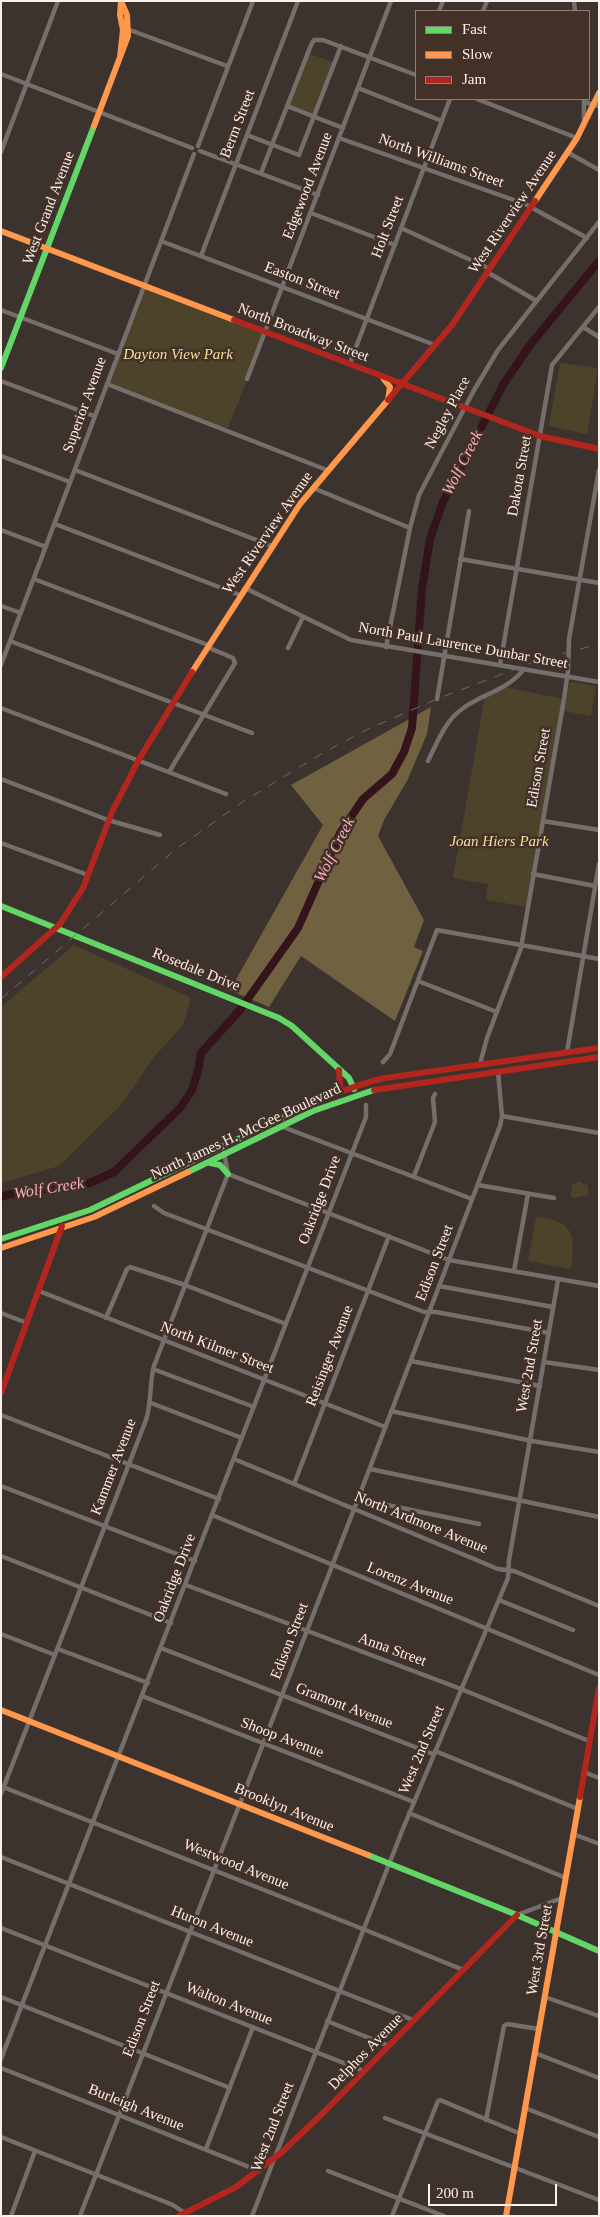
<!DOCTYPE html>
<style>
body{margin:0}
#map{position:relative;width:600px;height:2217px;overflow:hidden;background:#3d332e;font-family:Georgia,serif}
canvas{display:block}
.frame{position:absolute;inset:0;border:2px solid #fbefea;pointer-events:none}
.legend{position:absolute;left:415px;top:10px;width:175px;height:90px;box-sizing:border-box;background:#433128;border:1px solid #8d7d76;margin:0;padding:6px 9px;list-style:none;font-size:15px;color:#fbefea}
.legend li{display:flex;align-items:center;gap:10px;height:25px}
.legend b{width:25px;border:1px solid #8d7d76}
.scale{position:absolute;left:428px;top:2184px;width:129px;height:22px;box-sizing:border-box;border:2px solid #fbefea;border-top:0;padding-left:6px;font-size:15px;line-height:18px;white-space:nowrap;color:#fbefea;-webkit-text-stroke:4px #433128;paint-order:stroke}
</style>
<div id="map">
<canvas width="600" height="2217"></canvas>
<div class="frame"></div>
<ul class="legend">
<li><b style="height:6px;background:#63d668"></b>Fast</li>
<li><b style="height:6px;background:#ff974d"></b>Slow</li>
<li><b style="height:6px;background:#b3261e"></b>Jam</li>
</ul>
<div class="scale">200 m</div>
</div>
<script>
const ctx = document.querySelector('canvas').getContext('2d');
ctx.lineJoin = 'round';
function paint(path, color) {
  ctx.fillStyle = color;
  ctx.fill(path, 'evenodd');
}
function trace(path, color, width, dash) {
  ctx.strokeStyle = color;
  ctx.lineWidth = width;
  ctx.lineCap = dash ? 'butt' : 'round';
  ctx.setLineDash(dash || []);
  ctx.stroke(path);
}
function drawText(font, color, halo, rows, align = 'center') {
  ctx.font = font + ' Georgia,serif';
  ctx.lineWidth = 5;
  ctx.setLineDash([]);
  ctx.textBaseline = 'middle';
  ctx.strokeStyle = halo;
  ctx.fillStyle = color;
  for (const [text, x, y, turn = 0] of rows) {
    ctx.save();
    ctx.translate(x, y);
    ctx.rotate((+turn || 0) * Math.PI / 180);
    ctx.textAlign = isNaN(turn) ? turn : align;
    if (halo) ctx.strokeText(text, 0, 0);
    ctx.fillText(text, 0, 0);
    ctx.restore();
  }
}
const green = new Path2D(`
 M 308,53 L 334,63 L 314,116 L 288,106 Z
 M 145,285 L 266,332 L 227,430 L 107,384 Z
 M 560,363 L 598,368 L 587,434 L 549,426 Z
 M 570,682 L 596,686 L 591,716 L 564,711 Z
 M 504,687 L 564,699 L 528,907 L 486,900 L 488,884 L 453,878 L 485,696 Z
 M 74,945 L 191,998 L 183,1025 L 154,1057 L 121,1105 L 59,1166 L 1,1183 L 1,1007 Z
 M 579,1181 L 588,1186 L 588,1195 L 574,1198 L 570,1196 L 572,1189 L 571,1186 Z
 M 536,1217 C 574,1220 576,1236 571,1269 L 528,1261 Z`);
const forest = new Path2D(`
 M 431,707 L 427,734 L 407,781 L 384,820 L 378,836 L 424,920 L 414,947 L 423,951 L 395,1021 L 301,956 L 269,1007 L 227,989 L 234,983 L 323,825 L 291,785 Z`);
const river = new Path2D(`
 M 1,1197 L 24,1190 L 63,1188 L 90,1183 L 114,1172 L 181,1107 L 192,1090 L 198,1071 L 201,1053 L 240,1010 L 298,928 L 340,833 L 363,799 L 392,774 L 404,752 L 412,728 L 422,589 L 430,539 L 443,502 L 503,385 L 530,345 L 599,261`);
const street = new Path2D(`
 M 574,1 L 575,11
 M 439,11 L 443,1
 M 483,11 L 487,1
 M 130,30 L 227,66
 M 1,74 L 192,148
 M 358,88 L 442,121
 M 477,99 L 577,138
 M 584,99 L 584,120
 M 584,102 L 599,106
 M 287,106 L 343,128
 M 247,135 L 299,155 L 341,46
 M 339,138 L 525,204 L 587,238
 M 198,146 L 253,1
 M 200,151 L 318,195
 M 1,152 L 58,1
 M 567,152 L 599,170
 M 261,173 L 311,45 L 314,40 L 323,40 L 416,75
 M 311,213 L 395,245
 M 401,228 L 490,269
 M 161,241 L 435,345
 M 201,256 L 298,1
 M 487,272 L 535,300
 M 1,310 L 118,354
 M 583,327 L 599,337
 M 350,363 L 450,99
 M 247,379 L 391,1
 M 1,381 L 94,416
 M 107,384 L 327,470
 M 1,456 L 70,482
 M 75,470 L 272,546
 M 313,488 L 410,528
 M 55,524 L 240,595
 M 1,530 L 46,547
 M 460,559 L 599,583
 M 34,579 L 208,645
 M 245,588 L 351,640 L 599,682
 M 1,606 L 21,613
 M 10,641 L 252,733
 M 386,647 L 410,528 L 419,495 L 473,392 L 498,350 L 599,222
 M 288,648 L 303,617
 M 1,665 L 194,154
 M 500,665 L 552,365 L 599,307
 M 437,699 L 469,511
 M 1,708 L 226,794
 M 428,761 C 437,743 445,721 462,709 C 482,694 508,690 524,669
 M 169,772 L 235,663 L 233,658 L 207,647
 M 1,779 L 108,820 L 160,835
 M 543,821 L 599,830
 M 1,843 L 88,875
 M 533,874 L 595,886
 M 418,981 L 497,1012
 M 567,1052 L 599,864
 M 383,1062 L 390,1054 L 437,930 L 599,959
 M 480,1064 L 487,1038 L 521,948 L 564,699 L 568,671 L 569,639 L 599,470
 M 502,1116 L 599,1133
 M 283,1127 L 472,1199
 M 228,1174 L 449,1260 L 599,1286
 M 414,1176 L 435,1122 L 433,1098 L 435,1094
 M 478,1185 L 554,1198
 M 154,1206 L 164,1213 L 424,1312 L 436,1312 L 549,1333
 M 514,1271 L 528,1194
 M 439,1286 L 553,1307
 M 39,1291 L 385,1427
 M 1,1313 L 27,1323
 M 106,1318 L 127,1269 L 130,1267 L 185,1285 L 286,1324
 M 411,1361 L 540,1386
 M 544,1362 L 599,1370
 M 153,1369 L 254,1407
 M 151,1403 L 242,1438
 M 391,1411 L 532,1441 L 599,1452
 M 1,1415 L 219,1499
 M 234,1459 L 498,1569 L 514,1571 L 599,1606
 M 370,1469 L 599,1517
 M 294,1484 L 389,1236
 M 1,1486 L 195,1561
 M 358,1499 L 479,1524
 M 212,1515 L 599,1675
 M 1,1556 L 171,1623
 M 186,1585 L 461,1689 L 589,1741
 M 499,1600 L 573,1630
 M 1,1634 L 55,1655
 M 161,1648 L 433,1754
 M 58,1649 L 148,1683
 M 142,1696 L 414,1802
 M 435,1751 L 578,1809
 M 584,1772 L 599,1778
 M 3,1787 L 363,1929 L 461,1969
 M 1,1794 L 146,1420 C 152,1402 149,1384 154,1366 L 228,1174 L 224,1153
 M 409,1813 L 566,1878
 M 573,1834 L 597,1843
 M 1,1857 L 413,2020
 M 517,1915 L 562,1898
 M 1,1928 L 364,2071
 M 1,1997 L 230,2088
 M 545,1997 L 599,2016
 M 327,2021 L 389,2046
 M 535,2053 L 599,2078
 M 1,2059 L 366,1117 L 366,1105
 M 1,2068 L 259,2171
 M 525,2108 L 599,2137
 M 385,2118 L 599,2200
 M 486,2120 L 504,2026 L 507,2024 L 539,2029
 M 1,2137 L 173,2205 L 185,2213
 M 206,2149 L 253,2027
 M 328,2171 L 444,2216
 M 11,2216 L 35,2151
 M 80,2216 L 358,1499 L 500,1126 L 502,1116 L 498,1071
 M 252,2216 L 402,1831 L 508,1578 L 509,1560 L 558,1280
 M 392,2216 L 438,2101 L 440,2100 L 521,2134`);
const fast = new Path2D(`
 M 1,368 L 94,126
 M 1,906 L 279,1018 L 292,1026 L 349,1078 L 354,1089
 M 210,1163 L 220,1165 L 228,1174
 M 188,1172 L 313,1111 L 374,1090
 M 1,1239 L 90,1210 L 288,1115
 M 368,1855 L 517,1915 L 599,1951`);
const slow = new Path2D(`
 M 120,57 L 123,30 L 120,15 L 121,1
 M 94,126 L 128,36 L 127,15 L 121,1
 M 535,201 L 577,138 L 599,93
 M 1,231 L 234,320
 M 383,378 L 390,387 L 388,400
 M 192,672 L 300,504 L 388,400
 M 1,1248 L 94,1217 L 188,1172
 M 1,1710 L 368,1855
 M 506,2216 L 580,1797`);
const jam = new Path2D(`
 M 234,320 L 540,436 L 599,449
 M 388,400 L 452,325 L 535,201
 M 1,977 L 60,924 L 83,888 L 112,812 L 138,761 L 192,672
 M 374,1090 L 599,1057
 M 337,1092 L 340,1087 L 339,1070
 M 288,1115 C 320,1100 350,1086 385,1078 L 599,1048
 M 1,1393 L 62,1226
 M 580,1797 L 599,1688
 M 179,2216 L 236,2187 L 282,2152 L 324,2112 L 517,1915`);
const rail = new Path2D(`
 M 1,999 L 176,849 L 244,801 L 321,754 L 366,730 L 437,699 L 539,660 L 599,644`);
const streetNames = [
 ["Berm Street",238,124,-69],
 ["North Williams Street",441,161,20],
 ["Edgewood Avenue",308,186,-69],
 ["West Grand Avenue",49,208,-69],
 ["West Riverview Avenue",513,212,-56],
 ["Holt Street",388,227,-69],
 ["Easton Street",302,281,21],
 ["North Broadway Street",303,333,21],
 ["Superior Avenue",85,405,-70],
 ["Negley Place",448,413,-62],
 ["Dakota Street",520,476,-80],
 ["West Riverview Avenue",268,533,-55],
 ["North Paul Laurence Dunbar Street",463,646,10],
 ["Edison Street",539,768,-80],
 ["Rosedale Drive",196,970,22],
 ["North James H. McGee Boulevard",246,1132,-25],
 ["Oakridge Drive",320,1200,-69],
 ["Edison Street",435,1263,-69],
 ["North Kilmer Street",217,1348,21],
 ["Reisinger Avenue",330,1356,-69],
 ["West 2nd Street",530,1366,-80],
 ["Kammer Avenue",114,1467,-69],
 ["North Ardmore Avenue",421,1523,22],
 ["Oakridge Drive",175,1578,-69],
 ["Lorenz Avenue",410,1584,22],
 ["Edison Street",290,1641,-69],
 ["Anna Street",392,1650,20],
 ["Gramont Avenue",344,1706,21],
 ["Shoop Avenue",282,1738,21],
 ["West 2nd Street",422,1750,-67],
 ["Brooklyn Avenue",284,1808,22],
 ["Westwood Avenue",236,1865,22],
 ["Huron Avenue",212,1927,22],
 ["West 3rd Street",540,1950,-80],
 ["Walton Avenue",229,2004,22],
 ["Edison Street",142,2019,-69],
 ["Delphos Avenue",366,2052,-46],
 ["Burleigh Avenue",136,2108,22],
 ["West 2nd Street",273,2127,-69]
];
const parkNames = [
 ["Dayton View Park",178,355],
 ["Joan Hiers Park",499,842]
];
const waterNames = [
 ["Wolf Creek",463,463,-63],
 ["Wolf Creek",335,850,-63],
 ["Wolf Creek",49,1189,-9]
];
paint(green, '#4d432b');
paint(forest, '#706240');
trace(river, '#34131b', 8);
trace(street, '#756e6a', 4.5);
trace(fast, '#63d668', 6);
trace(slow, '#ff974d', 6);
trace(jam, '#b3261e', 6);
trace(rail, '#706965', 1, [9, 9]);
drawText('15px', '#fbefea', '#433128', streetNames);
drawText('italic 15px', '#fade9d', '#433128', parkNames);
drawText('italic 16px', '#f9afbe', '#433128', waterNames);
</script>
